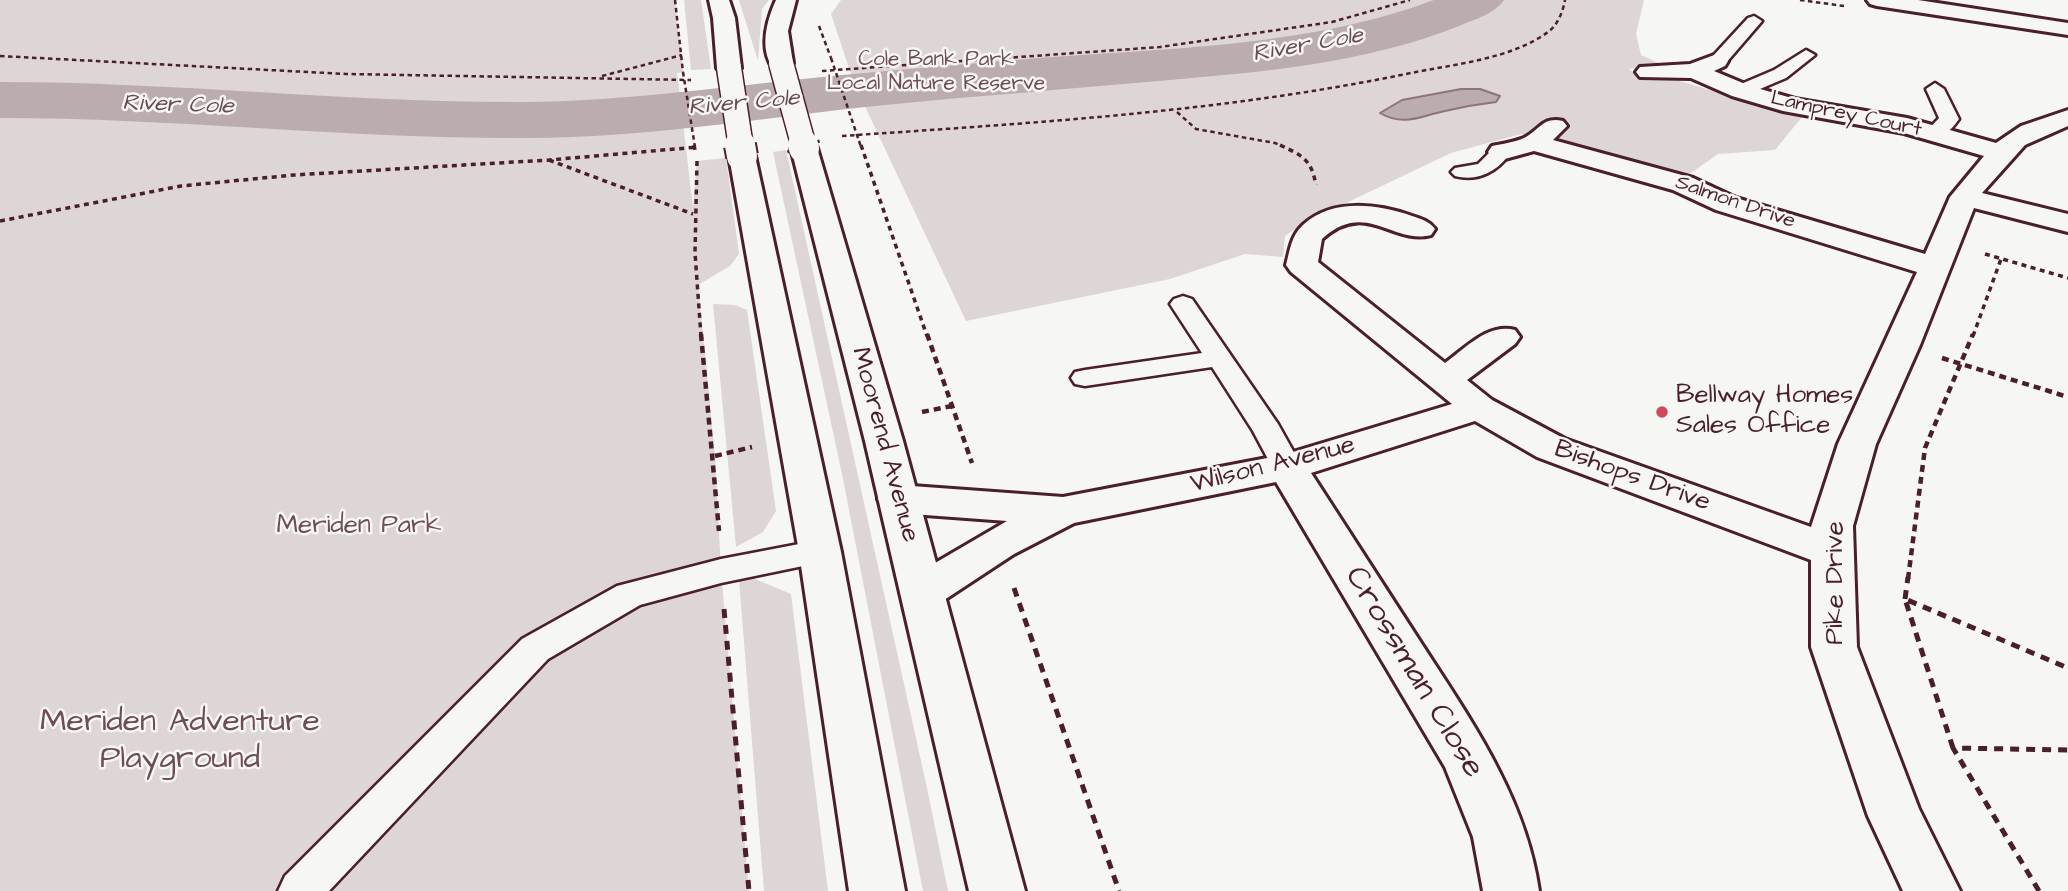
<!DOCTYPE html>
<style>
body{margin:0}
canvas{display:block;background:#f6f6f2}
</style>
<canvas width="2068" height="891"></canvas>
<script>
const ctx = document.querySelector('canvas').getContext('2d');
ctx.lineJoin = 'round';
function paint(path, color) {
  ctx.fillStyle = color;
  ctx.fill(path, 'evenodd');
}
function trace(path, color, width, dash) {
  ctx.strokeStyle = color;
  ctx.lineWidth = width;
  ctx.lineCap = dash ? 'butt' : 'round';
  ctx.setLineDash(dash || []);
  ctx.stroke(path);
}
function drawText(font, color, halo, rows, align = 'center') {
  ctx.font = font + ' "Architects Daughter",sans-serif';
  ctx.lineWidth = 5;
  ctx.setLineDash([]);
  ctx.textBaseline = 'middle';
  ctx.strokeStyle = halo;
  ctx.fillStyle = color;
  for (const [text, x, y, turn = 0] of rows) {
    ctx.save();
    ctx.translate(x, y);
    ctx.rotate((+turn || 0) * Math.PI / 180);
    ctx.textAlign = isNaN(turn) ? turn : align;
    if (halo) ctx.strokeText(text, 0, 0);
    ctx.fillText(text, 0, 0);
    ctx.restore();
  }
}
const green = new Path2D(`
 M 0,0 L 675,0 L 683,72 L 677,73 L 681,103 L 538,112 L 444,107 L 0,92 Z
 M 684,0 L 701,0 L 711,69 L 691,70 Z
 M 739,0 L 769,0 L 762,9 L 758,61 Z
 M 841,0 L 1644,0 L 1636,34 L 1641,55 L 1665,66 L 1628,69 L 1640,76 L 1669,78 L 1802,117 L 1775,150 L 1718,154 L 1688,175 L 1521,134 L 1451,153 L 1304,223 L 1285,236 L 1283,257 L 1245,254 L 1170,279 L 966,321 L 854,83 L 831,14 Z
 M 0,108 L 218,118 L 432,133 L 683,123 L 693,208 L 697,161 L 726,158 L 739,254 L 730,266 L 698,285 L 715,456 L 721,571 L 749,891 L 0,891 Z
 M 786,150 L 927,788 L 948,891 L 923,891 L 843,479 L 773,152 Z
 M 713,304 L 735,305 L 747,310 L 776,511 L 763,532 L 736,547 Z
 M 750,577 L 791,594 L 828,891 L 764,891 L 739,580 Z`);
const water = new Path2D(`
 M 1461,89 L 1480,89 L 1500,96 L 1496,102 C 1479,104 1462,107 1445,111 C 1420,116 1404,127 1380,113 L 1402,100 Z`);
const river = new Path2D(`
 M 1434,0 L 1504,0 C 1493,15 1475,19 1459,26 C 1364,64 1260,72 1159,81 C 1068,89 976,96 885,105 C 766,117 647,138 527,138 C 351,139 176,118 0,118 L 0,82 C 176,82 352,103 529,102 C 611,101 692,91 774,82 C 858,73 942,66 1027,59 C 1162,48 1306,48 1434,0 Z`);
const pathFar3 = new Path2D(`
 M 675,0 L 683,72
 M 1800,0 L 1844,6
 M 819,26 L 831,58
 M 0,56 L 346,74 L 691,80
 M 822,71 L 1160,47 L 1332,22 L 1410,0
 M 602,76 L 682,55
 M 1177,112 L 1196,129 L 1275,143 L 1284,147
 M 842,136 C 1033,123 1223,112 1411,73 C 1455,64 1511,59 1548,32 C 1558,25 1563,11 1565,0
 M 859,141 L 861,147`);
const pathFar2 = new Path2D(`
 M 861,145 L 927,336
 M 1280,145 C 1303,156 1311,159 1316,185
 M 549,160 L 693,214
 M 697,161 L 695,253 L 701,336
 M 0,221 L 181,186 L 294,175 L 549,160 L 698,147
 M 1985,254 L 2068,278
 M 1973,336 L 2001,259`);
const pathFar1 = new Path2D(`
 M 701,334 L 719,531
 M 927,334 L 972,463
 M 1942,358 L 2068,397
 M 922,412 L 952,406
 M 715,456 L 752,447
 M 1908,579 L 1925,448 L 1973,334`);
const path = new Path2D(`
 M 1014,588 L 1119,891
 M 1905,599 L 1908,577
 M 724,609 L 749,891
 M 1953,748 L 1905,599 L 2068,668
 M 2039,891 L 1953,748 L 2068,750`);
const lane = new Path2D(`
 M 1754,16 L 1762,21 L 1725,64 L 1713,64 L 1710,60 L 1713,56 L 1748,18 Z
 M 1806,50 L 1815,55 L 1786,78 L 1741,97 L 1732,91 L 1734,87 L 1774,70 Z
 M 1935,83 L 1944,89 L 1959,119 C 1951,130 1942,141 1928,137 L 1925,133 L 1939,118 L 1926,89 Z
 M 1501,146 L 1508,148 L 1511,152 C 1498,171 1479,182 1455,176 L 1451,172 L 1455,168 L 1478,164 L 1494,148 Z
 M 1183,296 L 1192,299 L 1278,424 L 1302,467 L 1298,474 L 1287,477 L 1276,474 L 1253,431 L 1212,367 L 1085,386 L 1075,384 L 1071,378 L 1075,372 L 1085,370 L 1202,353 L 1170,304 L 1174,299 Z
 M 820,540 L 832,544 L 837,552 L 832,560 L 721,583 L 640,605 L 548,659 L 329,891 L 278,891 L 285,876 L 522,639 L 617,586 L 721,559 Z`);
const street = new Path2D(`
 M 1717,54 L 1725,56 L 1728,61 L 1725,66 L 1714,71 L 1750,86 L 1795,99 L 1907,118 L 1996,143 L 2021,126 L 2068,110 L 2068,126 L 2025,145 L 1982,193 L 2068,214 L 2068,232 L 1974,208 L 1920,345 L 1876,444 L 1853,526 L 1857,647 L 1919,809 L 1960,891 L 1903,891 L 1868,816 L 1811,647 L 1811,560 L 1537,457 L 1475,421 L 1311,473 C 1348,530 1384,586 1421,643 C 1471,720 1526,798 1539,891 L 1483,891 L 1473,837 L 1445,767 L 1276,482 L 1074,523 L 1014,554 L 938,604 L 922,608 L 906,604 L 900,592 L 906,580 L 1007,521 L 898,513 L 884,509 L 878,499 L 884,489 L 898,485 L 1063,497 L 1283,455 L 1452,404 L 1291,272 L 1286,265 C 1290,250 1291,236 1303,225 C 1332,198 1378,204 1412,216 C 1421,219 1429,221 1435,229 L 1431,235 C 1392,245 1366,199 1322,239 L 1318,262 L 1445,363 C 1466,348 1488,323 1515,330 L 1520,337 L 1515,344 L 1467,380 L 1492,400 L 1565,439 L 1811,527 L 1838,444 L 1917,272 L 1716,210 L 1673,190 L 1534,151 L 1501,160 L 1492,158 L 1488,152 L 1492,146 C 1502,144 1515,142 1524,138 C 1540,130 1543,116 1563,121 L 1567,126 L 1553,140 L 1693,178 L 1736,198 L 1925,254 L 1950,197 L 1984,156 L 1904,133 L 1783,111 L 1732,96 L 1691,78 L 1640,77 L 1636,72 L 1640,67 L 1690,64 Z`);
const secondary = new Path2D(`
 M 709,0 L 729,0 L 735,18 L 741,68 L 737,73 L 721,73 L 717,68 L 713,18 Z
 M 776,0 L 796,0 L 788,31 L 793,63 L 789,68 L 773,68 C 759,48 767,20 776,0 Z
 M 804,140 L 813,142 L 817,148 L 903,441 L 1025,891 L 969,891 L 865,441 L 791,148 L 795,142 Z
 M 742,148 L 751,150 L 755,156 L 841,552 L 905,891 L 849,891 L 799,552 L 729,156 L 733,150 Z`);
const highway = new Path2D(`
 M 1867,0 L 1918,0 L 2068,23 L 2068,35 L 1877,6 L 1870,4 Z`);
const pathBridgeFar1 = new Path2D(`
 M 831,58 L 859,141
 M 683,72 L 695,147`);
const pathBridge = new Path2D(`
 M 694,145 L 695,150`);
const secondaryBridgeFar1 = new Path2D(`
 M 781,63 L 804,147
 M 729,68 L 741,147`);
const secondaryBridge = new Path2D(`
 M 740,145 L 742,156
 M 803,145 L 804,148`);
const markers = [
 [1662,412,7,"#d1495b"]
];
const farParknames = [
 ["Cole Bank Park",936,61],
 ["Local Nature Reserve",936,85]
];
const farStreetnames = [
 ["Lamprey Court",1846,115,12],
 ["Salmon Drive",1735,203,19]
];
const farWaternames = [
 ["River Cole",1308,46,-10],
 ["River Cole",744,104,-5],
 ["River Cole",178,106,2]
];
const poiNames = [
 ["Bellway Homes",1676,397],
 ["Sales Office",1676,427]
];
const streetNames = [
 ["Moorend Avenue",884,445,75],
 ["Wilson Avenue",1273,466,-14],
 ["Bishops Drive",1632,477,20],
 ["Pike Drive",1837,583,-90]
];
const parkNames = [
 ["Meriden Park",359,527]
];
const nearStreetnames = [
 ["Crossman Close",1413,673,59]
];
const nearParknames = [
 ["Meriden Adventure",180,723],
 ["Playground",180,760]
];
paint(green, '#ddd6d5');
paint(water, '#bbadae');
trace(water, '#8e747a', 2);
paint(river, '#bbadae');
trace(lane, '#4a1f2b', 5);
trace(street, '#4a1f2b', 6);
trace(secondary, '#4a1f2b', 6);
trace(highway, '#4a1f2b', 6);
trace(pathFar3, '#4a1f2b', 2.5, [4.5, 3.5]);
trace(pathFar2, '#4a1f2b', 3.5, [5, 4.5]);
trace(pathFar1, '#4a1f2b', 4.5, [7, 5]);
trace(path, '#4a1f2b', 5, [9, 7]);
paint(lane, '#f6f6f2');
paint(street, '#f6f6f2');
paint(secondary, '#f6f6f2');
paint(highway, '#f6f6f2');
trace(secondaryBridgeFar1, '#4a1f2b', 27, []);
trace(secondaryBridge, '#4a1f2b', 34, []);
trace(pathBridgeFar1, '#4a1f2b', 2.5, [4.5, 3.5]);
trace(pathBridge, '#4a1f2b', 3.5, [5, 4.5]);
trace(secondaryBridgeFar1, '#f6f6f2', 24);
trace(secondaryBridge, '#f6f6f2', 30);
for (const [x, y, r, color] of markers) {
  const dot = new Path2D();
  dot.arc(x, y, r, 0, 2 * Math.PI);
  ctx.fillStyle = color;
  ctx.fill(dot);
  trace(dot, '#f6f6f2', 2.5);
}
drawText('21px', '#6f4d56', '#f6f6f2', farParknames);
drawText('21px', '#4a1f2b', '#f6f6f2', farStreetnames);
drawText('italic 23px', '#6c4a52', '#f6f6f2', farWaternames);
drawText('26px', '#4a1f2b', '#f6f6f2', poiNames, 'left');
drawText('26px', '#4a1f2b', '#f6f6f2', streetNames);
drawText('26px', '#6f4d56', '#f6f6f2', parkNames);
drawText('32px', '#4a1f2b', '#f6f6f2', nearStreetnames);
drawText('32px', '#6f4d56', '#f6f6f2', nearParknames);
</script>
